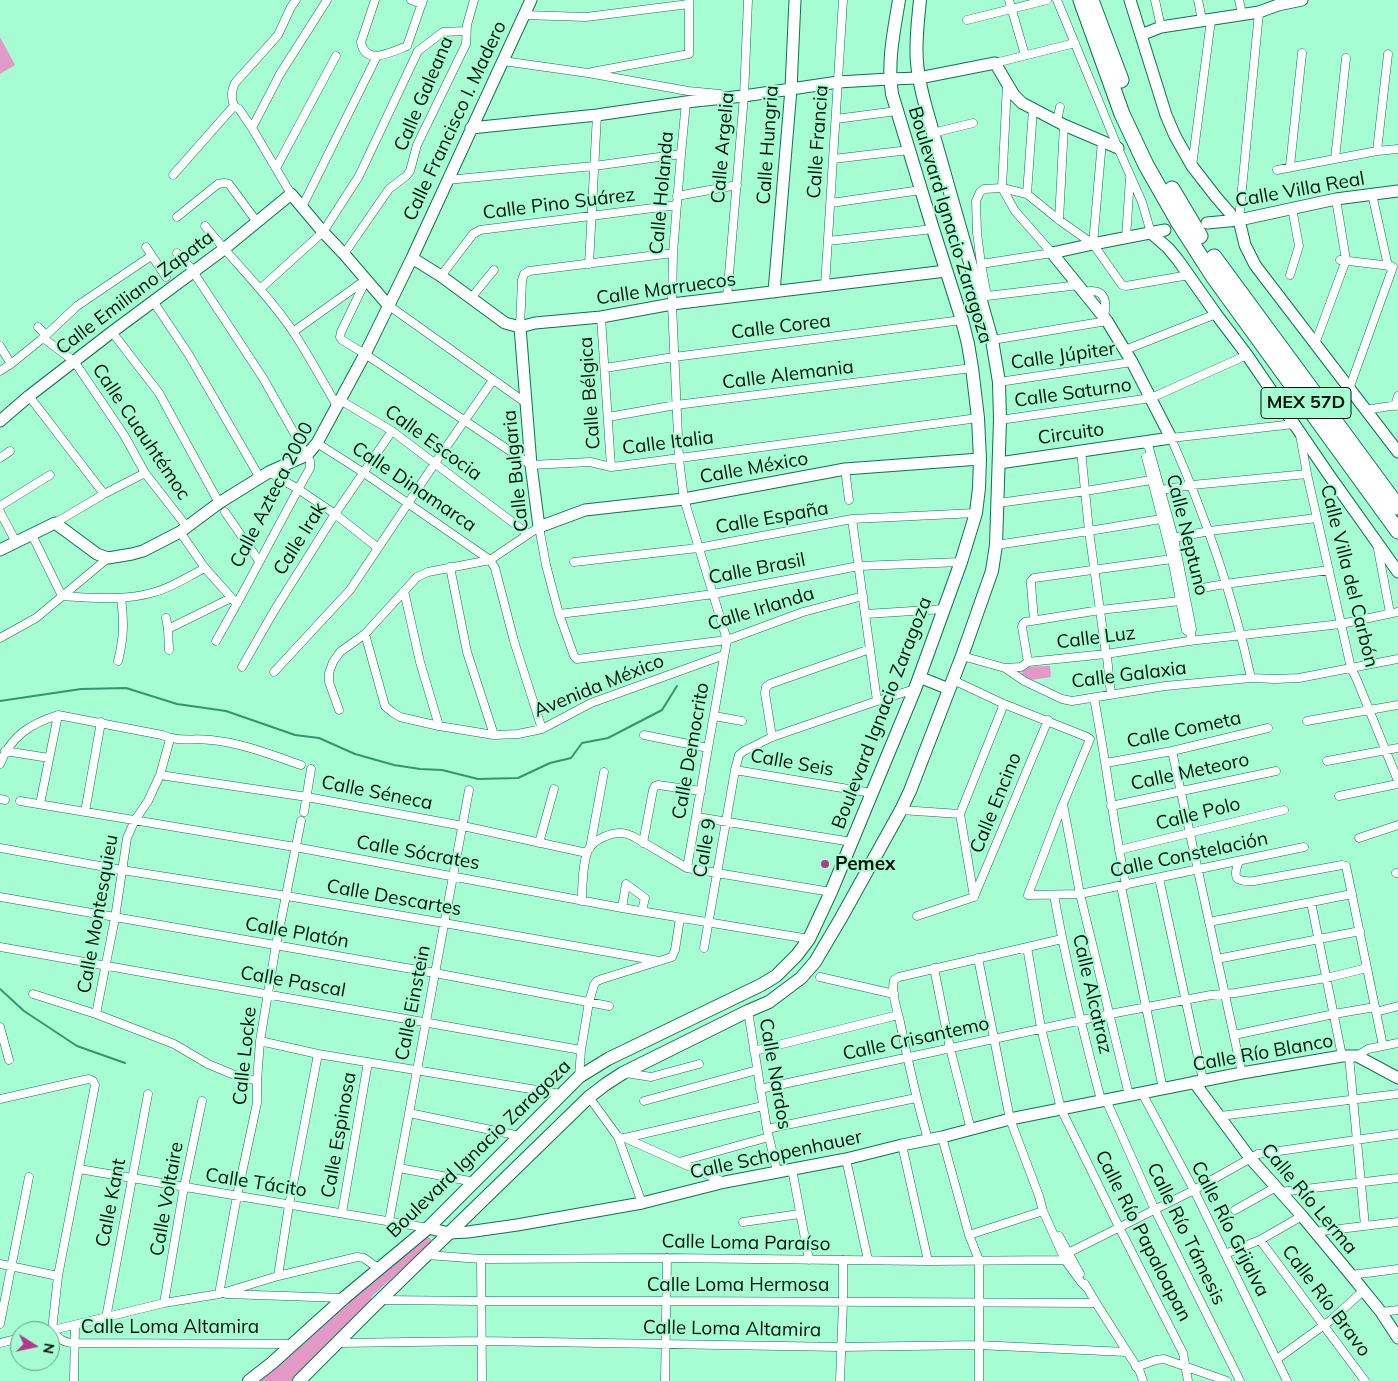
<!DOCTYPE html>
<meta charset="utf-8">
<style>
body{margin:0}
#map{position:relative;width:1398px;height:1381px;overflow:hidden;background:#a6fcd3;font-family:Mulish,sans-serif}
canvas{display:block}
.north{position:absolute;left:10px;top:1321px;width:50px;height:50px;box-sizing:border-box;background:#a6fcd3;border:1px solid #64a083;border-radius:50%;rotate:100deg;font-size:14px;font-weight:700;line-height:20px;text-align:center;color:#00150b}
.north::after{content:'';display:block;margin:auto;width:18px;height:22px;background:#b2388b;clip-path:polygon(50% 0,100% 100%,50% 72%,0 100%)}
</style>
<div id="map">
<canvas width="1398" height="1381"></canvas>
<div class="north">N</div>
</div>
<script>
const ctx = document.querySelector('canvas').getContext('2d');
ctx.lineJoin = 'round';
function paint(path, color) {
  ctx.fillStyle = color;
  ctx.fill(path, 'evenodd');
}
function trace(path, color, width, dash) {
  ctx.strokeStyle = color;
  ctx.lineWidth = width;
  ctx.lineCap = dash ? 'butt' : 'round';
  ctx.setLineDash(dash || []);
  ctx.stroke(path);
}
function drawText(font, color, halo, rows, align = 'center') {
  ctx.font = font + ' Mulish,sans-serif';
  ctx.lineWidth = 4;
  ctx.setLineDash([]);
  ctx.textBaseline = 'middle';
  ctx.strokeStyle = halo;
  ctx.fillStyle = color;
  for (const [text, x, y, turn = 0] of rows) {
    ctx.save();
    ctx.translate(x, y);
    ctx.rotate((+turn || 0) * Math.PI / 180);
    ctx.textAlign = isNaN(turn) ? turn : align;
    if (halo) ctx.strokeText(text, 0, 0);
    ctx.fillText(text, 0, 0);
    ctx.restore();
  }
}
const green = new Path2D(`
 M 0,37 L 15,65 L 0,74 Z
 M 1050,666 L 1051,677 L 1024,681 L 1021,667 Z
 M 425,1236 L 430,1238 L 431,1242 L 429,1245 L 372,1296 L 369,1305 L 292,1381 L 254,1381 Z`);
const stream = new Path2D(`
 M 0,701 L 81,689 L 126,688 L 177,704 L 226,711 L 295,735 L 319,738 L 355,754 L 394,765 L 420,769 L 442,770 L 478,779 L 518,778 L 550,763 L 571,758 L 582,743 L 608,738 L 662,710 L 677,686
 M 0,989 L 24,1011 L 77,1046 L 125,1063`);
const street = new Path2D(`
 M 375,0 L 361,42 C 365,67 394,51 407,46
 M 411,0 L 422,4
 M 1009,0 L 1025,55
 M 1057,0 L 1118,148 L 1142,202 L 1151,233
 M 1155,0 L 1161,27
 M 1198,0 L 1202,20
 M 1239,0 L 1242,14
 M 524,15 L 586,17 L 689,4
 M 967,20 L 1047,0
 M 407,46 L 423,0
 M 503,61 L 588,73 L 688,91 L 720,94
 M 995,63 L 1075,43
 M 592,72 L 689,54 L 689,1
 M 1007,84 L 1002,188 L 1015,211 L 1052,253
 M 686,102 L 681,154 L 673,253 L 672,304 L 679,459 L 684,499 L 727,640 L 687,868
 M 234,106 C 231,97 231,92 235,83 L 278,35 L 291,7 L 296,0
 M 836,119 L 897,111
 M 1057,121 L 1060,107
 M 252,128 L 280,74 L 327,0
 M 933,133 L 973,123
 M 1102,141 L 1093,244 L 1122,285 L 1126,286 L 1189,275
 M 1377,151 L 1388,54
 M 833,159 L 909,150
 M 1335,159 L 1346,58
 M 1192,166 L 1211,20
 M 1290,166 L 1302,53
 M 276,168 L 336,56
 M 1277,170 L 1377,151 L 1398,149
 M 173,175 L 234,106 L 239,109 L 252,128 L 291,194
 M 447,180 L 594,166 L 681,154
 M 1027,194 L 1033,109
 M 1372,194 L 1388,266
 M 677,196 L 737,185
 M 831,203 L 921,190
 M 302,207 L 377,56
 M 177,217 L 218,184 L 224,183 L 229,184 L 257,222
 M 1059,220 L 1064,125
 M 1239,220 L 1259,12
 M 205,226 C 234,262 268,294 294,333 C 309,356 323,382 337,406
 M 1126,238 L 1130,178
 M 828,241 L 933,229
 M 146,247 L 166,277
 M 177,253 L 190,267 L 263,378 L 310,461 L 310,468 C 278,525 249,584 216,641
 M 344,254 L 389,189 L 406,176 L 410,171 L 417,145 L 466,44 L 467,25 L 474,0
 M 1340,260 L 1391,266
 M 589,264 L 597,115
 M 981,264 L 1052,253
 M 1290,275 L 1299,246 L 1292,208
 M 441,276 L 473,234 L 480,230 L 677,205
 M 366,280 L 341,332 L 340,337 L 342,340 L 365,354 L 531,465 L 590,462 L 611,467 L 620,466 L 978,418
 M 825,286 L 843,0
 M 260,289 L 323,232 L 359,176 L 418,51 L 443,32 L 466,31
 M 1084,292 C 1103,288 1108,298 1104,316
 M 987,296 L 981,264 L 977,233 L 976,201 L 980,192 L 984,189 L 1002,188 L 1027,194 L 1059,220 L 1093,244
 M 471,298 L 494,270
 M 727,298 L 744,96 L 748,0
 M 984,298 L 987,296 L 1079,285
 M 153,301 L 189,355 L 260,478
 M 388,305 L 526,403
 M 601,317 L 611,467
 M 38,327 L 44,333 L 43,338
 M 520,327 L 522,280 L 524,274 L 529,271 L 673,253
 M 112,332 L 159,393 L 219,503
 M 293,332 L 364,281
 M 43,338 L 74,361 L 124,435 L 145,473 L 187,527
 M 992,340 L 1107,321
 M 1315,344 L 1346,260 L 1336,199
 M 0,346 L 11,364
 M 1125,350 L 1216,314
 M 605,368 L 674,357 L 962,320
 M 0,371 L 11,364 L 43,338 L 77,306 L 151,256
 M 999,382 L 1132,362
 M 1349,389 L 1393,267
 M 29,396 L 104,494
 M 340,400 L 392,431 L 528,534
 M 1395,406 L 1398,396
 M 1365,410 L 1398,405
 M 608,417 L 676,405 L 972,368
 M 1000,420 L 1151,398 L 1247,355
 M 1300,435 L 1307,474 L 1351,668 L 1357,680 L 1398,781
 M 1144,441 L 1149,448 L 1174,538 L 1192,629 L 1191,634 L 1191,641
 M 317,443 L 364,473 L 490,560 L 495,568 L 514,641 L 542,729
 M 1081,450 L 1089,531 L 1106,654
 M 1146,457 L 1172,559 L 1185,626 L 1186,630 L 1191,634
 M 0,458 L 10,451
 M 845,469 L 849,500
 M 269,472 L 298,489 L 335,514 L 378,548
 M 1161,490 L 1192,485 L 1307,474
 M 998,503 L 1086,491 L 1151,480
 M 0,506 L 50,475
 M 0,512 L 16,542
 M 225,512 L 259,561
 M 852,519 L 877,701
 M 55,523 L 104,494 L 145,473
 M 180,532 L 205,568 L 237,604
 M 32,535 L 62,596 C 93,598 125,601 155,592 C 173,587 189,576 205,568
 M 1174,538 L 1209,531 L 1317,518
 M 1377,544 L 1390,613
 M 996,545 L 1089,531 L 1161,519
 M 574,562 L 698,548 L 852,519 L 976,513
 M 450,567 L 467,652 L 494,735
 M 1202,588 L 1225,584 L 1329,570
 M 404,591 L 420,662 L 439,726
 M 559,614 L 634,605 L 713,594 L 859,566 L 961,562
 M 866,614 L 944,609
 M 166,618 L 168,629 L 169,650
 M 1034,619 L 1031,585 L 1031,581 L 1034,578 L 1172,559
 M 168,629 L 231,598
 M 365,634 L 385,706 L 392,712 L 400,717 L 439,726 L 494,735 L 518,734 L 542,729 L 591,703 L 724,655
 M 0,638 L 36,618 L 108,558
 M 962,656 L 1005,668 L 1024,681 L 1062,699 L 1072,701 L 1165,686 L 1251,678 L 1275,679 L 1299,678 L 1398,659
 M 1107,657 L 1111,694
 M 118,661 C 124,638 124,621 121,598
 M 1028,662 L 1022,627 L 1023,624 L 1025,622 L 1100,610 L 1180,601
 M 242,667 L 274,611 L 335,514 L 392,431
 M 1005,668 L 1021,667 L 1028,662 L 1106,654 L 1189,641 L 1341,624 L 1398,612
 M 274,672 L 350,590 L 435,463 L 493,380
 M 1251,678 C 1233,595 1205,515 1171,438 L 1294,424
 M 953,680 L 1004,704 L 1087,737 L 1090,739 L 1063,804 L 1080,894 L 1129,1095
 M 1094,698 C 1106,760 1113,823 1126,885
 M 339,710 L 329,682 L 329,673 L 333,662 L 340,652 L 365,634 L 417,577 L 428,572 L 490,560 L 539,527 L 546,565 L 559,614 L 574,656 L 577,659 L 727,640 L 803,612 L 863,596
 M 714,716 L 742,721
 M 1307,721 L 1398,705
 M 644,735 L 708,748
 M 772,737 L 765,693 L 766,687 L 770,684 L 870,649
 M 5,751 L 49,758
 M 1172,751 L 1242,1073
 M 1327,761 L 1398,748
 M 1106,763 L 1172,751 L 1268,728
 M 0,764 C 11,736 30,724 58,715 L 162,735 C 178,742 194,738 211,740 C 242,743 272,755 301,765
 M 735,770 L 872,793
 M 160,775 L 307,797 L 463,826 L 587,853
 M 1339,796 L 1398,784
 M 0,799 L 5,800
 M 20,801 L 295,847 L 622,908 L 809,939
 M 40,804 L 58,715
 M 1062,806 L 1028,895 L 1080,894 L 1304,847
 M 1111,806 L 1276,771
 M 901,810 L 960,814
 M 85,812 L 101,722
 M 304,812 L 311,769
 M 960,814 L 1004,704
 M 960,814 L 974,897
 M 697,817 L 852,842
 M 1359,838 L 1398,825
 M 539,843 L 554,789
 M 643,843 L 653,790 L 655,786 L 658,785 L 701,791
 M 0,848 L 122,870 L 287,896 L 444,923 L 659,961
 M 590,848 L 604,772
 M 1119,850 L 1284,810
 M 1239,861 C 1232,879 1236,882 1254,881 L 1342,865 L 1346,866 L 1383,1046
 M 1396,873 L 1398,873
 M 1159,878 L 1203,1080
 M 1121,886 L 1163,1089
 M 1054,895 C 1066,964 1083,1032 1101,1100
 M 0,897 L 435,973 L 609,1006
 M 974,897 L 1048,720
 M 582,901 C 582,888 583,856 590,847 C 594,842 601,838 606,836 C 617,831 626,832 636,838 L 687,868 L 831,892
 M 1311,902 L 1342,1056
 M 622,908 L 626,884 L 645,898 L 642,911
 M 917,916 L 974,897
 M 1209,922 L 1352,894
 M 0,947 L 581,1050
 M 1027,947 L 1041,1028 L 1061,1109 L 1119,1227 L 1183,1353 L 1188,1381
 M 704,948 L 735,770 L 739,755 L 744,751 L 772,737 L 877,701 L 915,689
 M 978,958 L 1010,1119 L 1039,1196 L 1043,1211 L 1065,1260 L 1081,1282 L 1086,1287
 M 1217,959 L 1360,931
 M 934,968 L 950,1048 L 971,1130
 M 820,977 L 894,994
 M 33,994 L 96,1014 L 174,1044 L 208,1064 L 232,1074 L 257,1081
 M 748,1011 L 767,1129 L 777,1171
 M 1376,1012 L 1398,1006
 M 96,1014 L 115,918 L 127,838 L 135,820 L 148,801 L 160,775 L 170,739
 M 0,1027 L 9,1060
 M 1234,1035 L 1334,1014 L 1375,1007
 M 260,1041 L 318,1054 L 561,1094
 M 754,1051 L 898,1015
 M 1349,1056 L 1365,1226
 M 1357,1056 L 1368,1049 L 1398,1043
 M 626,1073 L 651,1077 L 699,1064
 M 579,1077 L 581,1050 L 589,1002 L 594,985 L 597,981 L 602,979 L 672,957 L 675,950 L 680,918
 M 760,1089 L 1110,1014 L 1211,995 L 1235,993 L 1326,978 L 1367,968
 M 1142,1093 L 1194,1190 L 1287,1381
 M 589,1097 L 618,1137 L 642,1203
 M 0,1099 L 84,1080 L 89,1079 L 93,1081 L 95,1085 L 58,1276 L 52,1330 C 58,1339 64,1343 74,1343 L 293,1344
 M 1106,1100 L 1155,1210 L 1240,1381
 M 644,1101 L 757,1070
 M 409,1113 L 520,1136
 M 1220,1116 L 1398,1094
 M 767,1129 L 916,1098
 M 618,1137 L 625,1138 L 763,1106
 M 942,1137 L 969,1235 L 979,1260 L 979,1381
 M 625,1138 L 724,1182
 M 928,1140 C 917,1101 908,1062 900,1022 C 897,1009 891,993 894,980 L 899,977 L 1062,939
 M 902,1145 L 928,1261
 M 846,1159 L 868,1260
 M 679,1162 L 769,1137
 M 399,1168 L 475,1182
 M 79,1169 L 428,1228
 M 792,1169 L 809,1260
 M 1280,1192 L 1398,1178
 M 1235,1210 L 1276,1187
 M 342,1213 L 368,1062
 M 389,1221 L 469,790
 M 743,1222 L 800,1214
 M 1314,1232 L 1398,1222
 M 969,1235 L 1043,1211
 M 1059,1236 L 1080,1274
 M 1260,1240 L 1365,1381
 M 1068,1253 L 1194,1190 L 1258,1154 L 1398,1134
 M 1225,1254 L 1260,1240 L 1302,1216
 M 427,1255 L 481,1259 L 667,1258 L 928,1261 L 1065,1260
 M 481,1259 L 482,1381
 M 0,1264 L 58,1276
 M 1351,1275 L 1398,1269
 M 278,1276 L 289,1205 L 318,1054
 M 1085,1284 L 1096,1303 L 1140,1372 L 1143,1381
 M 219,1294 L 237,1196 L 257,1103 L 257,1081 L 260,1041 L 276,945 L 301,821
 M 226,1294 L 344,1298
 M 381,1300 L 481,1301 L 667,1301 L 1096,1303
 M 164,1303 L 184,1187 L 202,1101
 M 1381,1312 L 1398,1310
 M 106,1318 L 148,1094
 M 0,1324 L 29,1177
 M 49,1331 L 164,1303 L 219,1294 L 278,1276 L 357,1257 L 364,1258 L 379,1269
 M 0,1343 L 20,1338
 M 337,1343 L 482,1341 L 841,1347 L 978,1345 L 1126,1352
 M 1277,1359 L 1331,1320 L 1363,1291
 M 1136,1367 L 1156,1360 L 1164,1359 L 1227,1381
 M 74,1381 L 75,1325
 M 665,1381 L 667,1258
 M 840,1381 L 843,1302 L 843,1260`);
const secondary = new Path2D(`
 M 1130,0 L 1166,115 L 1175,136 L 1192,166 L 1216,197 L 1229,212 L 1235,220
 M 1141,35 L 1161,27 L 1259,12 L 1278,5 L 1302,0
 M 471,128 L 597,115 L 686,102 L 744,96 L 838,82 L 890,79 L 919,78 L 995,63 L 1014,95 L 1022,103 L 1064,125 L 1118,148
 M 1239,220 L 1245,245 L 1255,265 L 1398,452
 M 1207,223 L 1239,220 L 1336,199 L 1398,191
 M 1151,233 L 1168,248 L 1178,260 L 1216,314 L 1247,355 L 1329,475 L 1398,572
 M 412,258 L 441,276 L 505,323 L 520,327 L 535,323 L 601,317 L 672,304 L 946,271
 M 774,292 L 791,89 L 795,0
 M 520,327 L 531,465 L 539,527 L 585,510 L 684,499 L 845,469 L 980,459
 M 0,421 L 29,396 L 112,332 L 224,249 L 291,194 L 323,232 L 344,254 L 388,305
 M 999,463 L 1171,438 L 1132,362 L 1107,321 L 1052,253 L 1093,244 L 1165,230
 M 0,550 L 55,523 L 97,554 L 108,558 L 132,554 L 143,551 L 180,532 L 219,503 L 269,472 L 307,455 L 317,443 L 365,354 L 412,258 L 531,0
 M 919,677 L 949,689
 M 1194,1082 L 1250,1158 L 1302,1216 L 1351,1275 L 1381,1312 L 1398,1338
 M 428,1228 L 449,1233 L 468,1232 L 517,1225 L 642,1203 L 725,1182 L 846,1159 L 902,1145 L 942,1137 L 1010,1119 L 1242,1073 L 1342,1056 L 1357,1056 L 1398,1078`);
const primary = new Path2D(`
 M 249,1381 L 272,1363 L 344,1298 L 428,1228 L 579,1077 L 608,1059 L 761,985 L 776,976 L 797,955 L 809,939 L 831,892 L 915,689 L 961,562 L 976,513 L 979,488 L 980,459 L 978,418 L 972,368 L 968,344 L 962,320 L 933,229 L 892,94 C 887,62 894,31 899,0
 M 299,1381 L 373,1307 L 589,1097 L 606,1084 L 623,1073 L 748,1011 L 769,1002 L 801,978 L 815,962 L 841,918 L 901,810 L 910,791 L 962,656 L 992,571 L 996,545 L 1000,420 L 999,382 L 992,340 L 926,108 C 922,93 918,78 917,62 C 915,42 918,21 920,0`);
const highway = new Path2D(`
 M 1081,0 L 1122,114 L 1146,165 L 1179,223 L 1213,276 L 1398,531
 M 1092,3 L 1121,80
 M 1172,189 L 1200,236
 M 1214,257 L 1398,507`);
const markers = [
 [825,864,5,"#b2388b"]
];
const shields = [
 [1306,403,90]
];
const shieldNames = [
 ["MEX 57D",1306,403]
];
const streetNames = [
 ["Calle Galeana",424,94,-67],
 ["Calle Francisco I. Madero",455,121,-65],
 ["Calle Francia",818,142,-86],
 ["Calle Hungria",768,145,-86],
 ["Calle Argelia",723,148,-85],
 ["Calle Villa Real",1300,190,-10],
 ["Calle Holanda",662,193,-85],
 ["Calle Pino Suárez",559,204,-7],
 ["Boulevard Ignacio Zaragoza",950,225,73],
 ["Calle Marruecos",666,289,-8],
 ["Calle Emiliano Zapata",135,293,-37],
 ["Calle Corea",781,327,-7],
 ["Calle Júpiter",1063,356,-8],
 ["Calle Alemania",788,375,-7],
 ["Calle Bélgica",590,393,-94],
 ["Calle Saturno",1073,393,-8],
 ["Calle Cuauhtémoc",141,432,56],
 ["Circuito",1071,434,-8],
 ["Calle Escocia",433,443,36],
 ["Calle Italia",668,443,-7],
 ["Calle México",754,468,-10],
 ["Calle Bulgaria",516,471,-96],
 ["Calle Dinamarca",414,487,34],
 ["Calle Azteca 2000",272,495,-63],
 ["Calle España",772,518,-10],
 ["Calle Neptuno",1187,535,76],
 ["Calle Irak",300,539,-58],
 ["Calle Brasil",757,569,-11],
 ["Calle Villa del Carbón",1349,576,76],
 ["Calle Irlanda",761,609,-17],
 ["Calle Luz",1096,638,-7],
 ["Calle Galaxia",1129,675,-7],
 ["Avenida México",599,686,-22],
 ["Boulevard Ignacio Zaragoza",882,713,-69],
 ["Calle Cometa",1184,730,-12],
 ["Calle Democrito",691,751,-80],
 ["Calle Seis",792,763,10],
 ["Calle Meteoro",1190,772,-12],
 ["Calle Séneca",377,793,11],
 ["Calle Encino",996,803,-68],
 ["Calle Polo",1198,814,-14],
 ["Calle 9",705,848,-80],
 ["Calle Sócrates",418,853,10],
 ["Calle Constelación",1189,855,-12],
 ["Calle Descartes",394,898,10],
 ["Calle Montesquieu",98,914,-80],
 ["Calle Platón",297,933,10],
 ["Calle Pascal",293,982,10],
 ["Calle Alcatraz",1092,994,77],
 ["Calle Einstein",413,1003,-79],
 ["Calle Crisantemo",916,1039,-12],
 ["Calle Río Blanco",1263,1053,-10],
 ["Calle Locke",245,1056,-84],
 ["Calle Nardos",775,1074,80],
 ["Calle Espinosa",339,1135,-80],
 ["Boulevard Ignacio Zaragoza",479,1149,-44],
 ["Calle Schopenhauer",776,1155,-12],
 ["Calle Tácito",256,1183,9],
 ["Calle Voltaire",167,1199,-80],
 ["Calle Río Lerma",1309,1199,50],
 ["Calle Kant",111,1203,-79],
 ["Calle Río Grijalva",1230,1229,63],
 ["Calle Río Támesis",1186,1234,64],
 ["Calle Río Papaloapan",1143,1236,63],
 ["Calle Loma Paraíso",746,1243,1],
 ["Calle Loma Hermosa",738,1285],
 ["Calle Río Bravo",1326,1301,53],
 ["Calle Loma Altamira",170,1327],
 ["Calle Loma Altamira",732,1329,1]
];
const poiNames = [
 ["Pemex",835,864]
];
paint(green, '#e399c5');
trace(stream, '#33966e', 2);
trace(street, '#0f7250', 9);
trace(secondary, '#0f7250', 13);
trace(primary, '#0f7250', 14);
trace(highway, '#0f7250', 17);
trace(street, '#fff', 8);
trace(secondary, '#fff', 11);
trace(primary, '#fff', 12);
trace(highway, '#fff', 15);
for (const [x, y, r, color] of markers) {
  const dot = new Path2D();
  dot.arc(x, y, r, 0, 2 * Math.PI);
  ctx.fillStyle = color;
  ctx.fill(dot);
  trace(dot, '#a6fcd3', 2);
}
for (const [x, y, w] of shields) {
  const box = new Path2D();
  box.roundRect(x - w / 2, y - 15.5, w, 31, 4);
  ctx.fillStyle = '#a6fcd3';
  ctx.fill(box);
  trace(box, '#00150b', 1);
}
drawText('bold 18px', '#00150b', null, shieldNames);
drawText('19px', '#00150b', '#a6fcd3', streetNames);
drawText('bold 19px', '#00150b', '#a6fcd3', poiNames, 'left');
</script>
